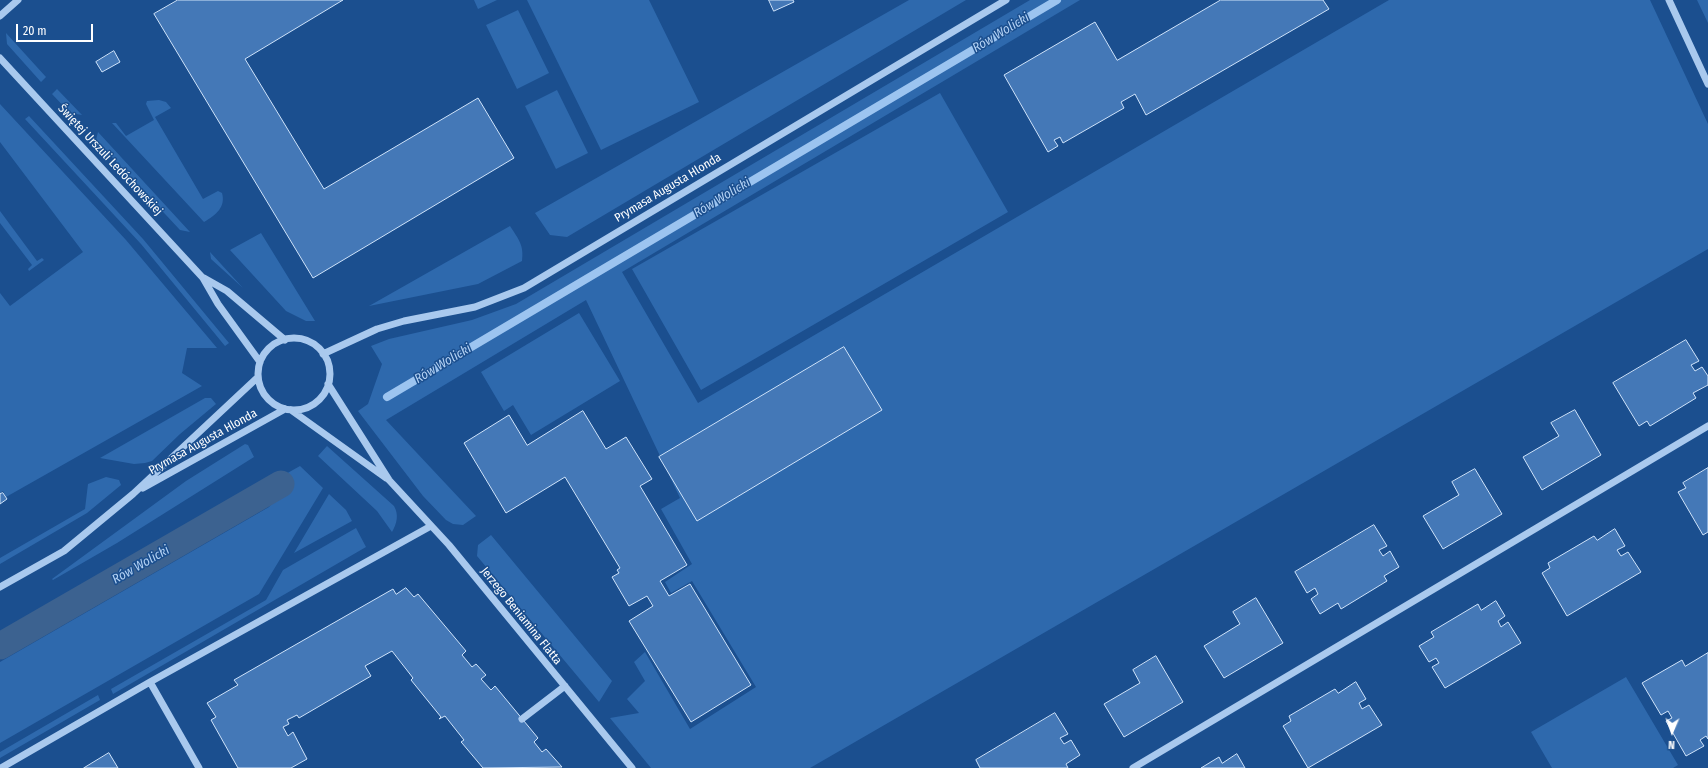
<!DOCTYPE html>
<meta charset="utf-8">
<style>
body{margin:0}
#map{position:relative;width:1708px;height:768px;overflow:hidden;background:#1b4f8f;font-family:"Fira Sans Condensed",sans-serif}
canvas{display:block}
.north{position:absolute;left:1652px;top:712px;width:40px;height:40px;-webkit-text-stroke:3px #1b4f8f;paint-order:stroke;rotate:182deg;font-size:11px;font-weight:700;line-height:16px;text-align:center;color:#fff}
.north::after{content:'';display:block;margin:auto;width:14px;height:18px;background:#fff;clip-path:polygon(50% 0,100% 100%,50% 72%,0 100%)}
.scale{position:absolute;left:16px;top:24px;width:77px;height:18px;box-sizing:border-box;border:2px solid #fff;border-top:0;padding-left:5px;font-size:12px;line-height:14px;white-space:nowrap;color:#fff;-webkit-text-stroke:3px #1b4f8f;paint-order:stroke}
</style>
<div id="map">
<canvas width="1708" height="768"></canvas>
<div class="north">N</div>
<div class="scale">20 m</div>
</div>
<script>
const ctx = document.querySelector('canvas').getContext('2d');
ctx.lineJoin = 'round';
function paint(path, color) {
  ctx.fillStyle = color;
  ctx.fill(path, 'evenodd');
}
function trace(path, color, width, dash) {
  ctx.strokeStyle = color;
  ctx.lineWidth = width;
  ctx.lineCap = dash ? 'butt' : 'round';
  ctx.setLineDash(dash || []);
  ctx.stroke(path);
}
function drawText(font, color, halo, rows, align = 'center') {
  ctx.font = font + ' "Fira Sans Condensed",sans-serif';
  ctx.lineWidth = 3;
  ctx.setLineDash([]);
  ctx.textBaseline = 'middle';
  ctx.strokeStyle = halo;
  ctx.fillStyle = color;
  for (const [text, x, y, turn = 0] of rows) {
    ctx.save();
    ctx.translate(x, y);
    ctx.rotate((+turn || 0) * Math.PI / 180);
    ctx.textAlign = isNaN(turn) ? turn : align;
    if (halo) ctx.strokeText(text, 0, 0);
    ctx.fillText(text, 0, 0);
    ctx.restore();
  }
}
const green = new Path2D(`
 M 474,0 L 497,0 L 478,9 Z
 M 527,0 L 649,0 L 699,102 L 601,150 Z
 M 909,0 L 966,0 L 567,237 L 550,235 L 535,213 Z
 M 1030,0 L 1080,0 L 622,272 L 698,403 L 1389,0 L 1650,0 L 1708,124 L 1708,249 L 810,768 L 651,768 L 610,718 L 639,713 L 627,699 L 645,681 L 634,662 L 645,652 L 690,729 L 756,687 L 692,581 L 671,593 L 665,582 L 692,564 L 661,509 L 680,498 L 586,300 L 386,420 L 476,516 L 463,525 L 453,524 L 446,520 L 423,496 L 358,411 L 368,404 L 382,364 L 371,346 L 389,339 L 472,320 L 516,304 Z
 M 1697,0 L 1708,0 L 1708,23 Z
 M 518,10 L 549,73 L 517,89 L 486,25 Z
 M 6,33 L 46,77 L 41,82 L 7,44 Z
 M 57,89 L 82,115 L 70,113 L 52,94 Z
 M 557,90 L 588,153 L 556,169 L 525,106 Z
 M 940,93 L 1008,212 L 701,390 L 632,269 Z
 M 159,100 L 166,102 L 171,108 L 155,117 L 203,199 L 218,191 L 222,193 C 226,207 216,215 204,222 L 112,123 L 116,123 L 126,136 L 154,120 L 146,104 L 147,101 Z
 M 0,104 L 126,240 L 217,348 L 187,348 L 182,373 L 202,386 L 6,497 L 3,491 L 0,493 L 0,293 L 10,306 L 83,252 L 0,142 Z
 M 29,116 L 143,239 L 229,343 L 225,346 L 141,244 L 25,119 Z
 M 98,132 L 190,232 L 180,230 L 96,140 Z
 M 0,211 L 37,261 L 42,258 L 44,260 L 29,271 L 28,269 L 32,265 L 0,223 Z
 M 510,226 C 519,240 524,245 522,261 L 478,284 L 369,306 Z
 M 261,233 L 315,321 L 306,321 L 286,311 L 230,250 Z
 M 210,252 L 243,288 L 211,259 Z
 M 579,313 L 620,381 L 531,435 L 513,405 L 504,411 L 481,372 Z
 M 205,398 L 211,398 L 216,404 L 180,434 L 152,461 L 145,463 L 134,464 L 100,458 Z
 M 245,444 L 248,445 L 254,457 L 117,543 L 53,580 L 52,579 L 186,481 Z
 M 327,446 L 394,506 C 399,515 397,523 392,532 L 377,511 L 318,456 Z
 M 300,466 L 323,488 L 259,594 L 0,743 L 0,662 L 269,507 L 289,484 L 284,475 Z
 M 106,477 L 119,480 L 121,485 L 87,513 L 0,564 L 0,558 L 85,509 L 88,484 Z
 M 329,494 L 346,510 L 352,521 L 294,553 Z
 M 356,528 L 366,547 L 113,694 L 111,689 L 266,600 L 283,570 Z
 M 491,535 L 612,681 L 599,702 L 477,556 L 478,545 Z
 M 1626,677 L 1678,765 L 1673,768 L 1552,768 L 1531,732 Z
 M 98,695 L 100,700 L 0,758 L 0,752 Z`);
const stream = new Path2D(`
 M 387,397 L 1057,0`);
const canal = new Path2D(`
 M 0,646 L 281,484`);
const building = new Path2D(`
 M 178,0 L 343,0 L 245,59 L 324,189 L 478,98 L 514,158 L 313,278 L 154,14 Z
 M 769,0 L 793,0 L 794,2 L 774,11 Z
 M 1221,0 L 1323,0 L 1329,9 L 1146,115 L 1135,94 L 1121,102 L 1124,108 L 1063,143 L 1060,137 L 1054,140 L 1058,146 L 1048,152 L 1004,75 L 1095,22 L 1117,60 Z
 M 114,51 L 120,62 L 102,72 L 96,62 Z
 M 1686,340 L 1699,361 L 1691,365 L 1695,371 L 1702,367 L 1708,376 L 1708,385 L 1693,393 L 1696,398 L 1650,426 L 1647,421 L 1639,426 L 1613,383 Z
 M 844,347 L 882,410 L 697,521 L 659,457 Z
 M 1575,410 L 1601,455 L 1542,490 L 1523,457 L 1559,436 L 1551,423 Z
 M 583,411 L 606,449 L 626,437 L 652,479 L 640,486 L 687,565 L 660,581 L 669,596 L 690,584 L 751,685 L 691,722 L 629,621 L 653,606 L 647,596 L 629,606 L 612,577 L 619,573 L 617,570 L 620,568 L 565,477 L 506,513 L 464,443 L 509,415 L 527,445 Z
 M 1708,468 L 1708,532 L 1703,535 L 1678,492 L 1686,488 L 1683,483 Z
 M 1475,469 L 1502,514 L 1443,549 L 1423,516 L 1459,495 L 1452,482 Z
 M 3,493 L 7,499 L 0,504 L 0,494 Z
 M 1374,525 L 1387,546 L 1379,550 L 1383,556 L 1390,551 L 1399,567 L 1384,576 L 1387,581 L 1341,609 L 1338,603 L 1320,614 L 1311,599 L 1318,594 L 1315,588 L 1307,593 L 1295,572 Z
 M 1615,529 L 1625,546 L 1617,550 L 1621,556 L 1628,552 L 1641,572 L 1567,616 L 1542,573 L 1550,568 L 1548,563 L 1594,536 L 1597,540 Z
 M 406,588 L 414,597 L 418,594 L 466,651 L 462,655 L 472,667 L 476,664 L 486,675 L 481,679 L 491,690 L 495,686 L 538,738 L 534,742 L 542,752 L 546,749 L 562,767 L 483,768 L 462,743 L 461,742 L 464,740 L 445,716 L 439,719 L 441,717 L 411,680 L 413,678 L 392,651 L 365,666 L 371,676 L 299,718 L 297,715 L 287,720 L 289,724 L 283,727 L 288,736 L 293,732 L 307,759 L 291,768 L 238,768 L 211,720 L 216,717 L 207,703 L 238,685 L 234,680 L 323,629 L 393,589 L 396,594 Z
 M 1256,598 L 1283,643 L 1224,678 L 1204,646 L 1240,624 L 1233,612 Z
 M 1496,601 L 1505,616 L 1498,621 L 1501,627 L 1508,622 L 1521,643 L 1445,688 L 1432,667 L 1439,663 L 1436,658 L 1429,662 L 1419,646 L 1434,637 L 1431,632 L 1478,604 L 1481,610 Z
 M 1708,653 L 1708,739 L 1706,736 L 1700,740 L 1704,746 L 1686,756 L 1666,721 L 1672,718 L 1668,711 L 1661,715 L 1642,683 L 1682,660 L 1685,666 Z
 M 1156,656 L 1183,702 L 1124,737 L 1104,704 L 1140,683 L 1133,670 Z
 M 1356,682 L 1366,699 L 1359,703 L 1362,709 L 1369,705 L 1382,725 L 1308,768 L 1283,726 L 1291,721 L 1289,716 L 1335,689 L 1338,693 Z
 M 1055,713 L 1068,734 L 1060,738 L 1064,744 L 1071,740 L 1080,755 L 1066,764 L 1068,768 L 980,768 L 976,760 Z
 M 109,753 L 118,768 L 84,768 Z
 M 1237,754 L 1245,768 L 1201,768 L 1219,757 L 1222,763 Z`);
const minor = new Path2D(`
 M 1669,0 L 1708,84
 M 0,16 L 18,0
 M 0,58 L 203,278 L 218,304 L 260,362
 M 204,278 L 227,291 L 285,340
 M258 374a36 36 0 1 1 72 0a36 36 0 1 1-72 0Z
 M 323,354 L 377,329 L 404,321 L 475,307 L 524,288 L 1006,0
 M 328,384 L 389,480 L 449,545 L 632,768
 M 291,410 L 386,478
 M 143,488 L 285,409
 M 0,587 L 64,551 L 133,494 L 258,377
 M 150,682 L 199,768
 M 522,719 L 565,686
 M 1,768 L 150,682 L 431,526
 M 1133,768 L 1708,426`);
const streetNames = [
 ["Świętej Urszuli Ledóchowskiej",110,160,47],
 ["Prymasa Augusta Hlonda",668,188,-31],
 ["Prymasa Augusta Hlonda",203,442,-29],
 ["Jerzego Beniamina Flatta",521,616,51]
];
const waterNames = [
 ["Rów Wolicki",1001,33,-31],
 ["Rów Wolicki",722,198,-31],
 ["Rów Wolicki",443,364,-31],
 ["Rów Wolicki",141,565,-30]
];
paint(green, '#2e69ad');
trace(stream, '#9cc4f0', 8);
trace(canal, '#3c6290', 27);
paint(building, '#4478b7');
trace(building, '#cfe3fa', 1);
trace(minor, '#a9c9ee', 7);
drawText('12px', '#fff', '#1b4f8f', streetNames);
drawText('italic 13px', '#b5d3f5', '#1b4f8f', waterNames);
</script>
